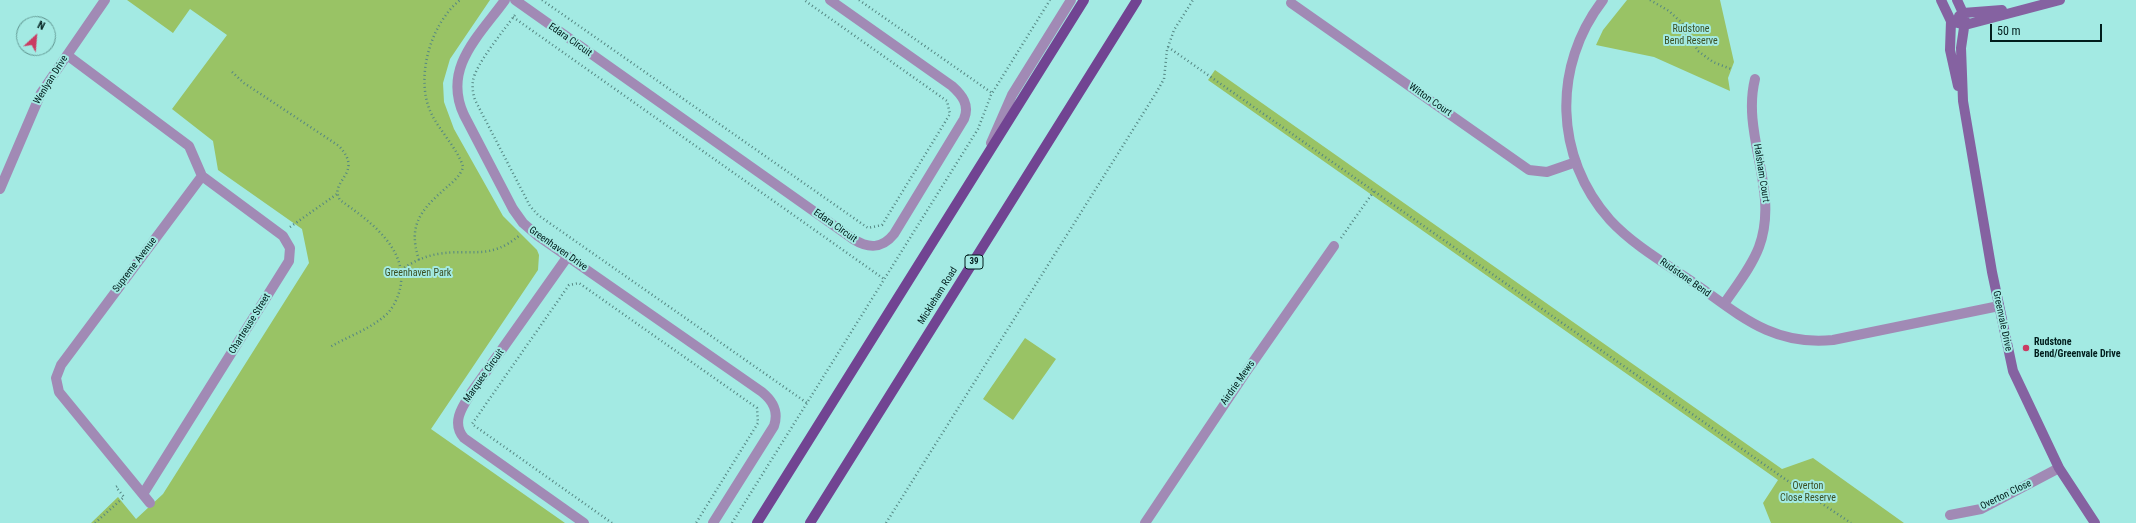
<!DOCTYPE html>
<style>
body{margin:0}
#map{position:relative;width:2136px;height:523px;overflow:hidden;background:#a3eae3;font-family:"Roboto Condensed",sans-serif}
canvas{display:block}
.north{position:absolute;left:16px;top:16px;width:40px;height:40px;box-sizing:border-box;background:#a3eae3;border:1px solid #629893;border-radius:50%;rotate:26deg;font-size:11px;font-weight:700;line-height:16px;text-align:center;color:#011d1c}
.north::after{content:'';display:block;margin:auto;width:14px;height:18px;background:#ca3b62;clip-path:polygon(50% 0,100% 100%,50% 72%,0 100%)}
.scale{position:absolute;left:1990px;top:24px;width:112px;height:18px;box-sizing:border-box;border:2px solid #011d1c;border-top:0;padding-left:5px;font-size:12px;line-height:14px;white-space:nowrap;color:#011d1c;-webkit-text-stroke:3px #a3eae3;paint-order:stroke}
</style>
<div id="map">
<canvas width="2136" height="523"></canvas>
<div class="north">N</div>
<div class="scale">50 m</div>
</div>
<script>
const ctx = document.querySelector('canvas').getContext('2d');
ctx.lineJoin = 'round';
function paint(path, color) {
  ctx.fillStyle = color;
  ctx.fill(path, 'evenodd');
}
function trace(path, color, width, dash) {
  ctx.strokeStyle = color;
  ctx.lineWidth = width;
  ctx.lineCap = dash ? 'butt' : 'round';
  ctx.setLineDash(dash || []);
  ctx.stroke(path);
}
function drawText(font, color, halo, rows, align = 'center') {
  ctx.font = font + ' "Roboto Condensed",sans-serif';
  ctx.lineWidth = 4;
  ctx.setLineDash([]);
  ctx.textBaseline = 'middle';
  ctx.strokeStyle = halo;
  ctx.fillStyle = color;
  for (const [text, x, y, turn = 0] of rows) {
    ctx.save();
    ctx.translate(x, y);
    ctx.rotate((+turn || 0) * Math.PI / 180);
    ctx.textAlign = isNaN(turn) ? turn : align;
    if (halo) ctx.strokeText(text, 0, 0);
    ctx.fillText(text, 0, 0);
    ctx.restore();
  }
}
const green = new Path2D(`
 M 127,0 L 490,0 L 450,59 L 443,83 L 444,102 L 454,129 L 503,216 L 537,250 L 539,255 L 538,270 L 431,429 L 565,523 L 91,523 L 118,497 L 136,519 L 163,494 L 309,263 L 302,229 L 218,170 L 213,141 L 172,109 L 227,35 L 190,9 L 173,33 Z
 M 1627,0 L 1720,0 L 1734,62 L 1728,78 L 1730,91 L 1654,57 L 1596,45 L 1603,30 Z
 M 1215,70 L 1782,469 L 1813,458 L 1904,523 L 1771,523 L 1763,503 L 1778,480 L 1208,80 Z
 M 1025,338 L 1056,359 L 1013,420 L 983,399 Z`);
const path = new Path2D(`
 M 542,0 L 868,228 L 882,225 L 950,114 L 947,101 L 804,0
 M 859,0 L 992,93
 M 1650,0 L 1669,11 L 1682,23 L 1698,51 L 1713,62 L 1731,69
 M 515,15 C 504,30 475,65 473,81 C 472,87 473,94 475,100 L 530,206 L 538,215 L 807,403
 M 513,17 L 884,279
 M 1168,47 L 1782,477 L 1851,523
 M 232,72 L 244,83 L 339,146 C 365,174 328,180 340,200 C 368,220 409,248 400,289 C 398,297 394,306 388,313 C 371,329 349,336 330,347
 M 290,227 L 337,194
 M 1341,238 L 1374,191
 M 419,260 C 407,224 422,209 447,187 C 453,182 461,175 463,167 C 459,151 440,131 432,115 C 414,80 430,24 460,0
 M 401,270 C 412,262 425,256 438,254 C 472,248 489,261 520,235
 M 95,523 L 124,497 L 116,487 L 119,485
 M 612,523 L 472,424 L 569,285 L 579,283 L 757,408 L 758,423 L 696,523
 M 732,523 L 978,129 L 991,95 L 1050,0
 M 886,523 L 1156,93 L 1164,79 L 1167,50 L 1174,30 L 1193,0`);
const street = new Path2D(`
 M 505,0 C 479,36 442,68 464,115 L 513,209 L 523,223 L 538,236 L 762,392 C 773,401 779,411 774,426 L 713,523
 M 515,0 L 853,239 C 869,249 882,249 894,234 L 964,119 C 970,105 962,95 952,86 L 830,0
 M 1603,0 C 1552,66 1554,157 1610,220 C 1634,246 1668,265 1697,285 C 1742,317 1774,346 1833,340 L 1999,306
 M 1291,3 L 1529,170 L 1547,172 L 1576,162
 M 67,55 L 189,146 L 202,176 L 61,365 L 56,378 L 59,392 L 150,503
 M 991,143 L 1012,95 L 1071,0
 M 0,189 L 41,93 L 105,0
 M 568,256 L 471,393 C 462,407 451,423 464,438 L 584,523
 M 1724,304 C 1736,286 1751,268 1759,247 C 1780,191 1741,135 1755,79
 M 143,494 L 289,261 L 290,248 L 283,236 L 202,176
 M 1950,515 L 1981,509 L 2059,468
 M 1145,523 L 1246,372 L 1334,246`);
const secondary = new Path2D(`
 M 1941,0 L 1951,21 L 1950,50 L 1958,86
 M 1957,0 L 1963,13 L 1965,21 L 1961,48 L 1963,101 L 1992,272 L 2013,371 L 2059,468 L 2095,523
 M 1959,16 L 1963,13 L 2002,10
 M 1951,21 L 1965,25 L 2060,0`);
const primary = new Path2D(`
 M 757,523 L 1084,0
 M 810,523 L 1137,0`);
const markers = [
 [2026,348,4,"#ca3b62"]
];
const shields = [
 [974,262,18]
];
const shieldNames = [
 ["39",974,262]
];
const parkNames = [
 ["Rudstone",1691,29],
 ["Bend Reserve",1691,41],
 ["Greenhaven Park",418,273],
 ["Overton",1808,486],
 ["Close Reserve",1808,498]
];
const streetNames = [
 ["Edara Circuit",570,40,35],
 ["Wenlyan Drive",51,80,-58],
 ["Witton Court",1430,100,35],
 ["Halsham Court",1761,173,81],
 ["Edara Circuit",835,226,35],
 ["Greenhaven Drive",558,249,35],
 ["Supreme Avenue",135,265,-53],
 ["Rudstone Bend",1685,278,35],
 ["Mickleham Road",938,296,-58],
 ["Greenvale Drive",2002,321,78],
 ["Chartreuse Street",250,324,-58],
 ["Marquee Circuit",484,376,-55],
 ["Airdrie Mews",1238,383,-55],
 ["Overton Close",2006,495,-26]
];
const poiNames = [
 ["Rudstone",2034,342],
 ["Bend/Greenvale Drive",2034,354]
];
paint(green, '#99c365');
trace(path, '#548682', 2.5, [1, 3]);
trace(street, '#a18ab5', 10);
trace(secondary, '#8562a1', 10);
trace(primary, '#714492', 10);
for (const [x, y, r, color] of markers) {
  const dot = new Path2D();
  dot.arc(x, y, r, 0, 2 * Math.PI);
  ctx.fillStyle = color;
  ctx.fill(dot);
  trace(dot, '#a3eae3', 1.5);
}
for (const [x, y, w] of shields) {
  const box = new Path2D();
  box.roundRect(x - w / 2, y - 7, w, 14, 3);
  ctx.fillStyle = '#a3eae3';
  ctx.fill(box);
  trace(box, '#011d1c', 1);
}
drawText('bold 9px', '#011d1c', null, shieldNames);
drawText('10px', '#3b4f23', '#a3eae3', parkNames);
drawText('10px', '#011d1c', '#a3eae3', streetNames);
drawText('bold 10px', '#011d1c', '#a3eae3', poiNames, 'left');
</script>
